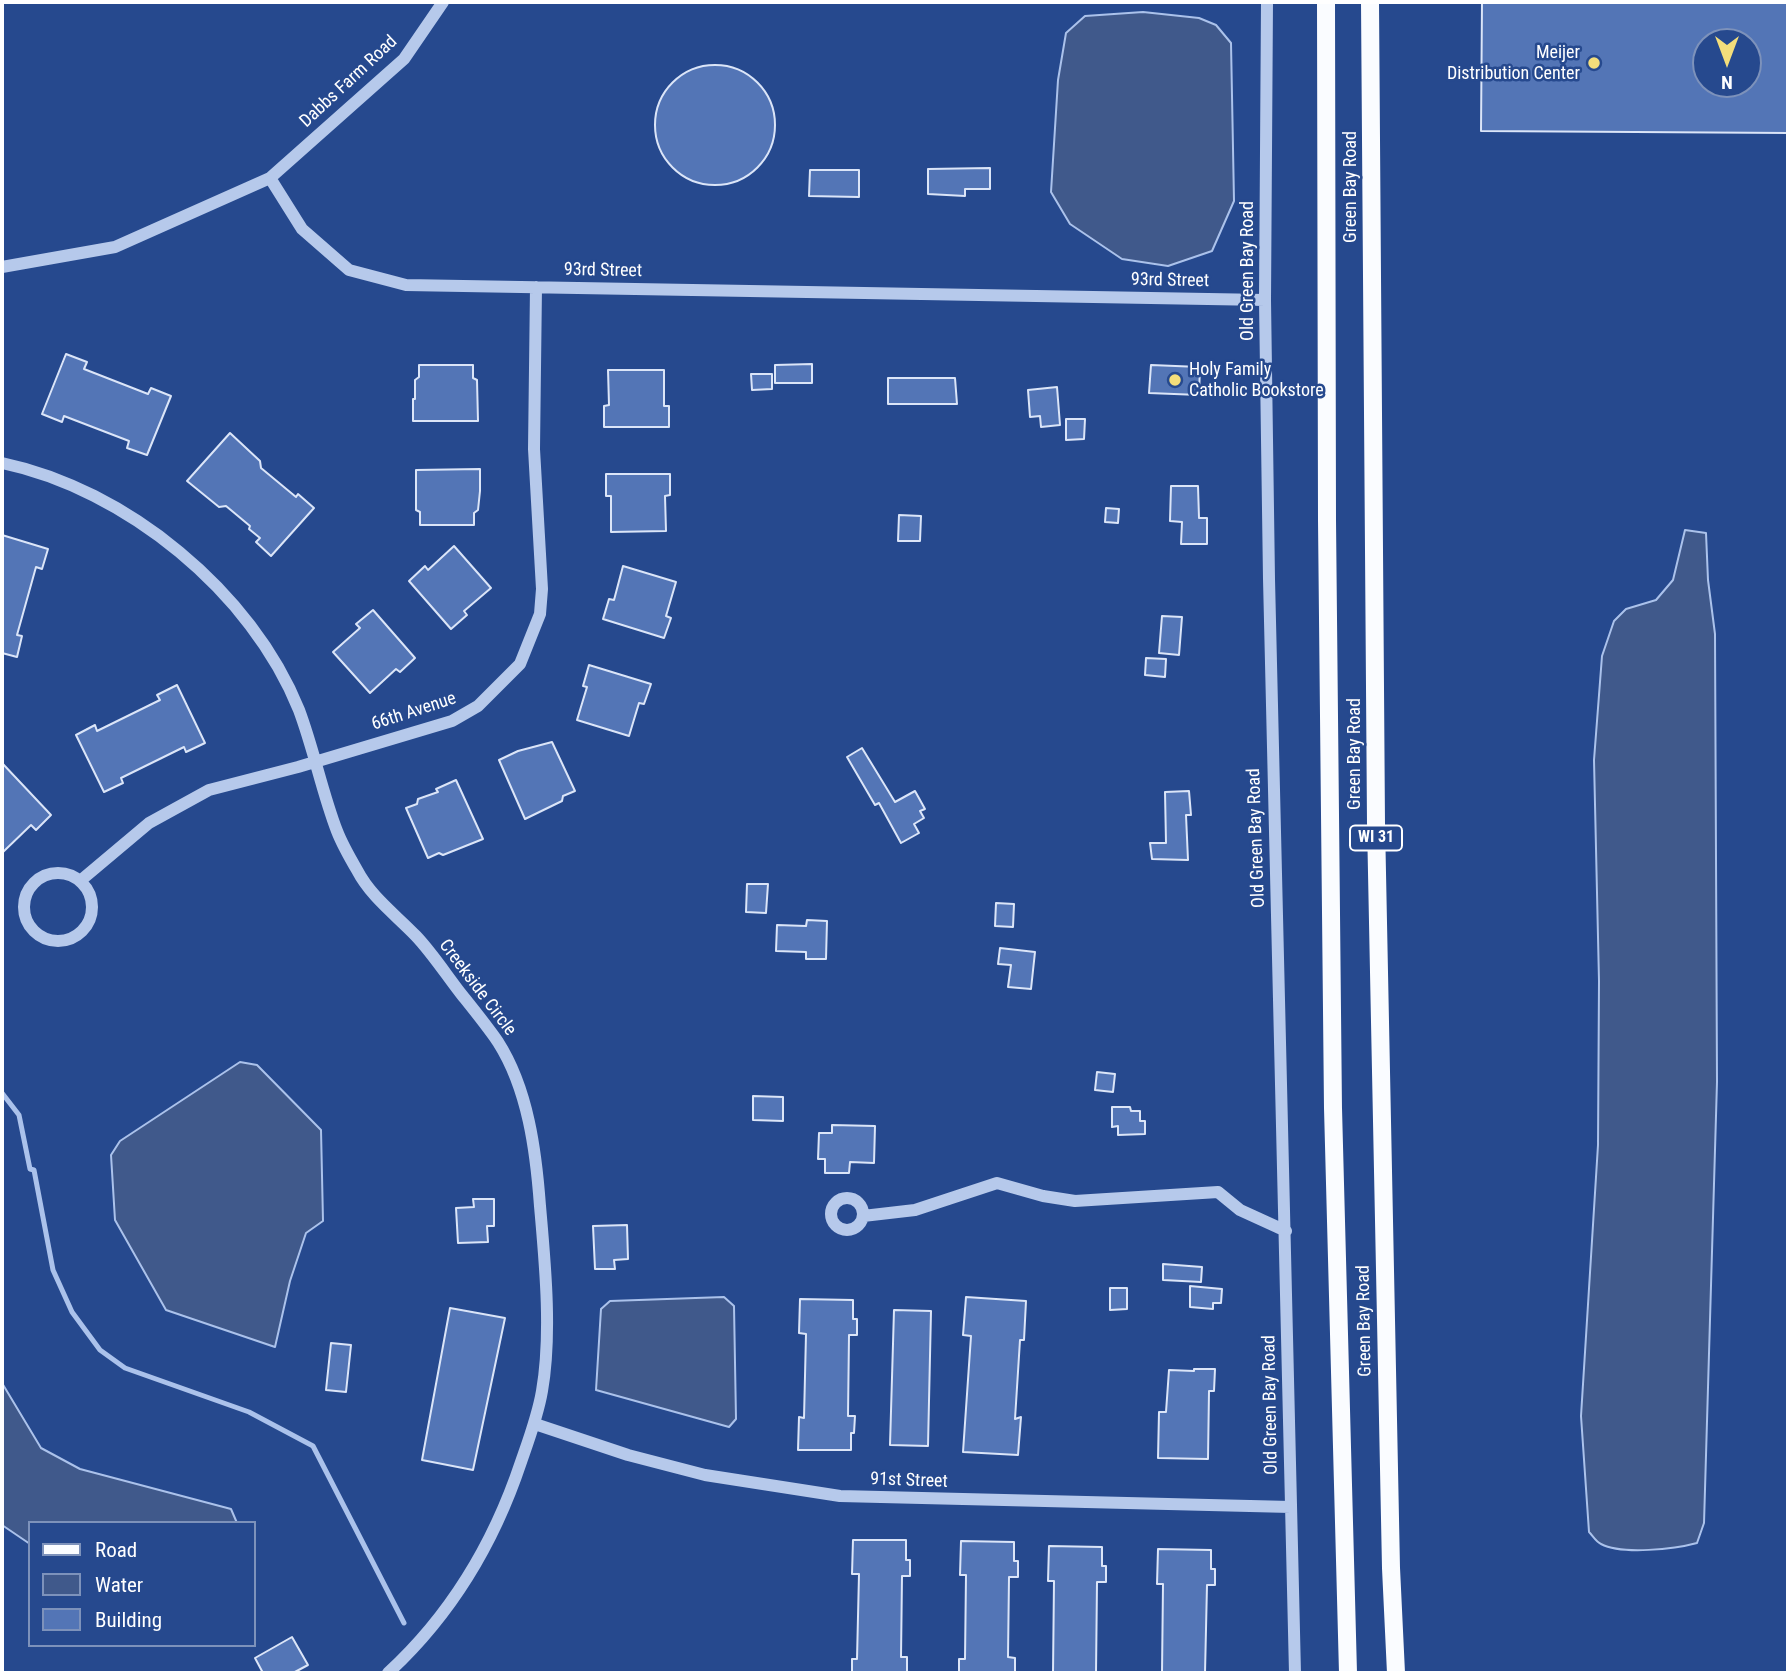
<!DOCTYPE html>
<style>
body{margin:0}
#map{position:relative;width:1790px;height:1675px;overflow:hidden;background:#26498e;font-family:"Roboto Condensed",sans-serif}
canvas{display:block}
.frame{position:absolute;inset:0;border:4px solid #fff;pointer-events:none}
.legend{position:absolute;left:28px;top:1521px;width:228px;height:126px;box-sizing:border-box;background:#26498e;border:2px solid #7d92bb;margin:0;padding:9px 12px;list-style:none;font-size:21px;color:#fff}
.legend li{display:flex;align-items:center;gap:14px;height:35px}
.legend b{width:35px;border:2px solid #7d92bb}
.north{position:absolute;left:1692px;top:28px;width:70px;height:70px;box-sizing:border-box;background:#26498e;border:2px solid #7d92bb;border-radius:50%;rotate:180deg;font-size:19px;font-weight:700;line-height:28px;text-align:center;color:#fff}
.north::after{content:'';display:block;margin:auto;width:24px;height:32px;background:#f4de7b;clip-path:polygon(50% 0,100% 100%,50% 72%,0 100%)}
</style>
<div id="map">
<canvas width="1790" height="1675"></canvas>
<div class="frame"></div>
<ul class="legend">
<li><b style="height:9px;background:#fafcff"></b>Road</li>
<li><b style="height:19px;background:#40598b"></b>Water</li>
<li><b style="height:19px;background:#5375b6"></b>Building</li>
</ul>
<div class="north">N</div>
</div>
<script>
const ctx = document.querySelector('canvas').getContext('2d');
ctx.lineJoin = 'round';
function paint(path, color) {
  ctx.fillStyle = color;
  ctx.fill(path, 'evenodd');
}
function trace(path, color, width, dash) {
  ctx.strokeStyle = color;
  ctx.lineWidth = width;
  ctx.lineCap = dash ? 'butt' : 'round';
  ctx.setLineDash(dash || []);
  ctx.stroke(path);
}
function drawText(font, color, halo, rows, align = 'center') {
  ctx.font = font + ' "Roboto Condensed",sans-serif';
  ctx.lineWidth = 5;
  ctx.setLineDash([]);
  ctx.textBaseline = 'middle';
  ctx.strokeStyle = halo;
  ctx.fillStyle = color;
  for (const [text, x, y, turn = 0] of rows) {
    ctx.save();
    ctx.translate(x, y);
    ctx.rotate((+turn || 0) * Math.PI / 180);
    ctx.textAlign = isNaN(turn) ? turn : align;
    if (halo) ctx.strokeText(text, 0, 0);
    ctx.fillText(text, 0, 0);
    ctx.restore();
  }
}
const water = new Path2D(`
 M 1143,12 L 1199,18 L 1216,25 L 1231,43 L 1234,201 L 1212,251 L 1168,266 L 1122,259 L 1070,224 L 1051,192 L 1058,80 L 1066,33 L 1085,16 Z
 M 1685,530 L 1706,533 L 1708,580 L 1715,634 L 1717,1082 L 1704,1523 L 1697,1543 C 1675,1549 1622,1555 1601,1544 C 1596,1542 1593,1536 1589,1532 L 1581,1416 L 1598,1145 L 1599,981 L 1594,760 L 1602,656 L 1614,621 L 1626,609 L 1656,600 L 1673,580 Z
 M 240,1062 L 257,1065 L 321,1130 L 323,1221 L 306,1233 L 290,1281 L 275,1347 L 166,1310 L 115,1220 L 111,1155 L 120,1141 Z
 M 724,1297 L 734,1306 L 736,1419 L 729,1427 L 596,1390 L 601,1309 L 610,1301 Z
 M 2,1383 L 41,1448 L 80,1469 L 231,1509 L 237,1523 L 30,1523 L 30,1544 L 2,1525 Z`);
const stream = new Path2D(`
 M 2,1093 L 19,1115 L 30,1169 L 34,1170 L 53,1270 L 72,1312 L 100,1350 L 125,1368 L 249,1412 L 313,1446 L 404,1623`);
const building = new Path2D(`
 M 1482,2 L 1788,2 L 1788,133 L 1481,131 ZM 1706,42 L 1748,42 L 1748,84 L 1706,84 Z
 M655 125a60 60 0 1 1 120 0a60 60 0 1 1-120 0Z
 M 990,168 L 990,189 L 965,189 L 965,196 L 928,194 L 928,169 Z
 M 810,170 L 859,170 L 859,197 L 809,196 Z
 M 66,354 L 87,362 L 84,369 L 148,394 L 151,388 L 171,396 L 147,455 L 127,448 L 129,441 L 64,416 L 62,422 L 42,414 Z
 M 812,364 L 812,383 L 775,383 L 775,365 Z
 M 419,365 L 473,365 L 473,378 L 477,380 L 478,421 L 413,421 L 413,399 L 415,399 L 415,380 L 419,377 Z
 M 1151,365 L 1200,367 L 1199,395 L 1149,393 Z
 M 608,370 L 664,370 L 664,406 L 669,406 L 669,427 L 604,427 L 604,406 L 609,405 Z
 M 751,374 L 772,374 L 772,389 L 752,390 Z
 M 888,378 L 955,378 L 957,404 L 888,404 Z
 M 1057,387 L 1060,425 L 1041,427 L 1040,416 L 1030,417 L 1028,390 Z
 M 1066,419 L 1085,419 L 1084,439 L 1066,440 Z
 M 230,433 L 260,461 L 261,468 L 296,497 L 298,494 L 314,508 L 271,556 L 256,542 L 260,538 L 249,529 L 250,526 L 226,506 L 219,507 L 187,481 Z
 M 480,469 L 480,491 L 478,510 L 474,513 L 474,525 L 420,525 L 420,512 L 416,510 L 416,470 Z
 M 606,474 L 670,474 L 670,495 L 665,496 L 666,531 L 611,532 L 611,496 L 606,496 Z
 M 1171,486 L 1198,486 L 1199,518 L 1207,518 L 1207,544 L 1181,544 L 1182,522 L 1170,521 Z
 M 1106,508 L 1119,509 L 1118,523 L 1105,522 Z
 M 899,515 L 921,516 L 920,541 L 898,541 Z
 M 2,535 L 48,549 L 42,569 L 36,567 L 17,635 L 22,636 L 17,657 L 2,653 Z
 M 454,546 L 491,588 L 464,611 L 467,615 L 451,629 L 409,581 L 425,566 L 428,570 Z
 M 623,566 L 676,582 L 666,616 L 671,618 L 664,638 L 603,619 L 609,599 L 614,600 Z
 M 373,610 L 415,658 L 400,672 L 396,669 L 370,693 L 333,652 L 360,628 L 356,624 Z
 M 1162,616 L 1182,617 L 1179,655 L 1159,653 Z
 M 1146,658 L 1166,659 L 1165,677 L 1145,675 Z
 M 589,665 L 651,684 L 644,704 L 639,703 L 629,736 L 577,720 L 587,687 L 583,686 Z
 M 177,685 L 205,743 L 186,752 L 184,747 L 121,778 L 123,783 L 104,792 L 76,735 L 95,725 L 97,731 L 160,700 L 157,695 Z
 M 552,742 L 575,791 L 563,796 L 562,801 L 525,819 L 499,760 L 518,751 Z
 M 862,748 L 895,802 L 915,791 L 925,809 L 920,811 L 924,818 L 914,824 L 919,833 L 901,843 L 879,803 L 875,805 L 847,757 Z
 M 2,763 L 51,815 L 36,830 L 31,825 L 2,853 Z
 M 456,780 L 483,839 L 443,855 L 439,853 L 428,858 L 406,808 L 417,804 L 418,799 L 438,792 L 436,789 Z
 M 1189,791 L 1191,815 L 1186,815 L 1188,860 L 1152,859 L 1150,843 L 1166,843 L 1165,792 Z
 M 747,884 L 768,884 L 766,913 L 746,912 Z
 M 996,903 L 1014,904 L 1013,927 L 995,926 Z
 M 807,920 L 827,921 L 826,959 L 806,959 L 806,952 L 776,951 L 777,925 L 806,926 Z
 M 1000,948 L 1035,952 L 1031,989 L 1008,987 L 1011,965 L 998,964 Z
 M 1097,1072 L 1115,1074 L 1113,1092 L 1095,1090 Z
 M 753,1096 L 783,1097 L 783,1121 L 753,1120 Z
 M 1112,1107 L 1130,1107 L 1131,1111 L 1140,1111 L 1140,1121 L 1145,1121 L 1145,1134 L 1118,1135 L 1118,1126 L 1112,1127 Z
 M 832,1125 L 875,1126 L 874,1163 L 850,1162 L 849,1173 L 825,1173 L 825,1159 L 818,1159 L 819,1133 L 832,1133 Z
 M 473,1199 L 494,1199 L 494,1226 L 487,1226 L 488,1242 L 458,1243 L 456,1208 L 474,1207 Z
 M 627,1225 L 628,1259 L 614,1260 L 615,1269 L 595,1269 L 593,1226 Z
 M 1163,1264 L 1202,1267 L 1201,1282 L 1163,1280 Z
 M 1190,1286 L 1222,1289 L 1221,1303 L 1213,1303 L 1213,1309 L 1190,1307 Z
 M 1110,1288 L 1127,1288 L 1127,1309 L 1110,1310 Z
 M 966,1297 L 1026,1301 L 1024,1340 L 1020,1340 L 1015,1419 L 1021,1417 L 1018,1455 L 963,1452 L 971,1336 L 963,1335 Z
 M 800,1299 L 853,1300 L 853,1319 L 857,1319 L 857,1335 L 849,1335 L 848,1416 L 855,1416 L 854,1433 L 851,1433 L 851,1450 L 798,1450 L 799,1417 L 804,1418 L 806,1334 L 799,1333 Z
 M 450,1308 L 505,1318 L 473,1470 L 422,1460 Z
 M 894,1310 L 931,1311 L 928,1446 L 890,1445 Z
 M 331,1343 L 351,1345 L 346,1392 L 326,1390 Z
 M 1194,1369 L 1215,1369 L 1214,1391 L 1209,1391 L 1208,1459 L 1158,1458 L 1159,1412 L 1166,1412 L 1169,1370 L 1194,1371 Z
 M 853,1540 L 906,1540 L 906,1560 L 910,1560 L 910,1576 L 902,1576 L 901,1657 L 907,1657 L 907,1673 L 852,1673 L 852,1659 L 857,1659 L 859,1574 L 852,1574 Z
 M 961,1541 L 1014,1542 L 1014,1561 L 1018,1561 L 1018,1577 L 1009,1577 L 1008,1657 L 1015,1658 L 1015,1673 L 959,1673 L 959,1659 L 965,1659 L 966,1575 L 960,1575 Z
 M 1049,1546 L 1102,1547 L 1102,1566 L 1106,1566 L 1106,1582 L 1097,1582 L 1096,1673 L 1053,1673 L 1054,1581 L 1048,1581 Z
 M 1158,1549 L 1211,1550 L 1211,1569 L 1215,1569 L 1215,1585 L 1207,1585 L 1205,1673 L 1162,1673 L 1163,1584 L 1157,1584 Z
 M 292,1637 L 308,1665 L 293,1673 L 263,1673 L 255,1658 Z`);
const minor = new Path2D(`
 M 1267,2 L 1265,300 L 1269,579 L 1295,1673
 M 270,178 L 302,229 L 349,270 L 406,285 L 1265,300
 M 2,267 L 115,247 L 270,178 L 404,59 L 443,2
 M 2,463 C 126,489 252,592 299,710 C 314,750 322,792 337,831 C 342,844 350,858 357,870 C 371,897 396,915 416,936 C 433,954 447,976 462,995 C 474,1010 487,1026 498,1042 C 528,1089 536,1151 540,1206 C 545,1263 552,1334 542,1391 C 538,1415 529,1439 521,1462 C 494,1543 451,1615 388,1673
 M24 907a34 34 0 1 1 68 0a34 34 0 1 1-68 0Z
 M 80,881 L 149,823 L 209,790 L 298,767 L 452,721 L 478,706 L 520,664 L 540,614 L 542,589 L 534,449 L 536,287
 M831 1214a16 16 0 1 1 32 0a16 16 0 1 1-32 0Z
 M 863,1216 L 915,1210 L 997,1183 L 1043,1196 L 1075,1201 L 1218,1192 L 1240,1210 L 1286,1231
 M 535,1424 L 628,1455 L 705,1475 L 840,1496 L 1291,1507`);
const major = new Path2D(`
 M 1326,2 L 1327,520 L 1333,1108 L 1348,1673
 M 1370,2 L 1376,823 L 1391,1568 L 1396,1673`);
const markers = [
 [1594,63,7,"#f4de7b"],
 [1175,380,7,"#f4de7b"]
];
const shields = [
 [1376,838,52]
];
const shieldNames = [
 ["WI 31",1376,838]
];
const poiNames = [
 ["Meijer",1580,53],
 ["Distribution Center",1580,74],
 ["Holy Family",1189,370,"left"],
 ["Catholic Bookstore",1189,391,"left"]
];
const streetNames = [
 ["Dabbs Farm Road",349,82,-43],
 ["Green Bay Road",1351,187,-90],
 ["93rd Street",603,271,1],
 ["Old Green Bay Road",1248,271,-90],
 ["93rd Street",1170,281,1],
 ["66th Avenue",414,712,-18],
 ["Green Bay Road",1355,754,-90],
 ["Old Green Bay Road",1257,838,-92],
 ["Creekside Circle",477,988,53],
 ["Green Bay Road",1365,1321,-91],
 ["Old Green Bay Road",1271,1405,-91],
 ["91st Street",909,1481,2]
];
paint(water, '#40598b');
trace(water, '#abc2eb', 2);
trace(stream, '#abc2eb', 5);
paint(building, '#5375b6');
trace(building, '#dbe5f8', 2);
trace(minor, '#b6c9eb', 12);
trace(major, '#fafcff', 18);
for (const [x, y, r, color] of markers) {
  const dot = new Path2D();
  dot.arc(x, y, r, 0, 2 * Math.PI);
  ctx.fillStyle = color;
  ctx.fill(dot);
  trace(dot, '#26498e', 2.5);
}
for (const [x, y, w] of shields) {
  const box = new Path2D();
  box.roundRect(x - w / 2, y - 12.5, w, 25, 5);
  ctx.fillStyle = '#26498e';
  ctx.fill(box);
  trace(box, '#fff', 2);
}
drawText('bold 16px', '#fff', null, shieldNames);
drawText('18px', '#fff', '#26498e', poiNames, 'right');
drawText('18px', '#fff', '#26498e', streetNames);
</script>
